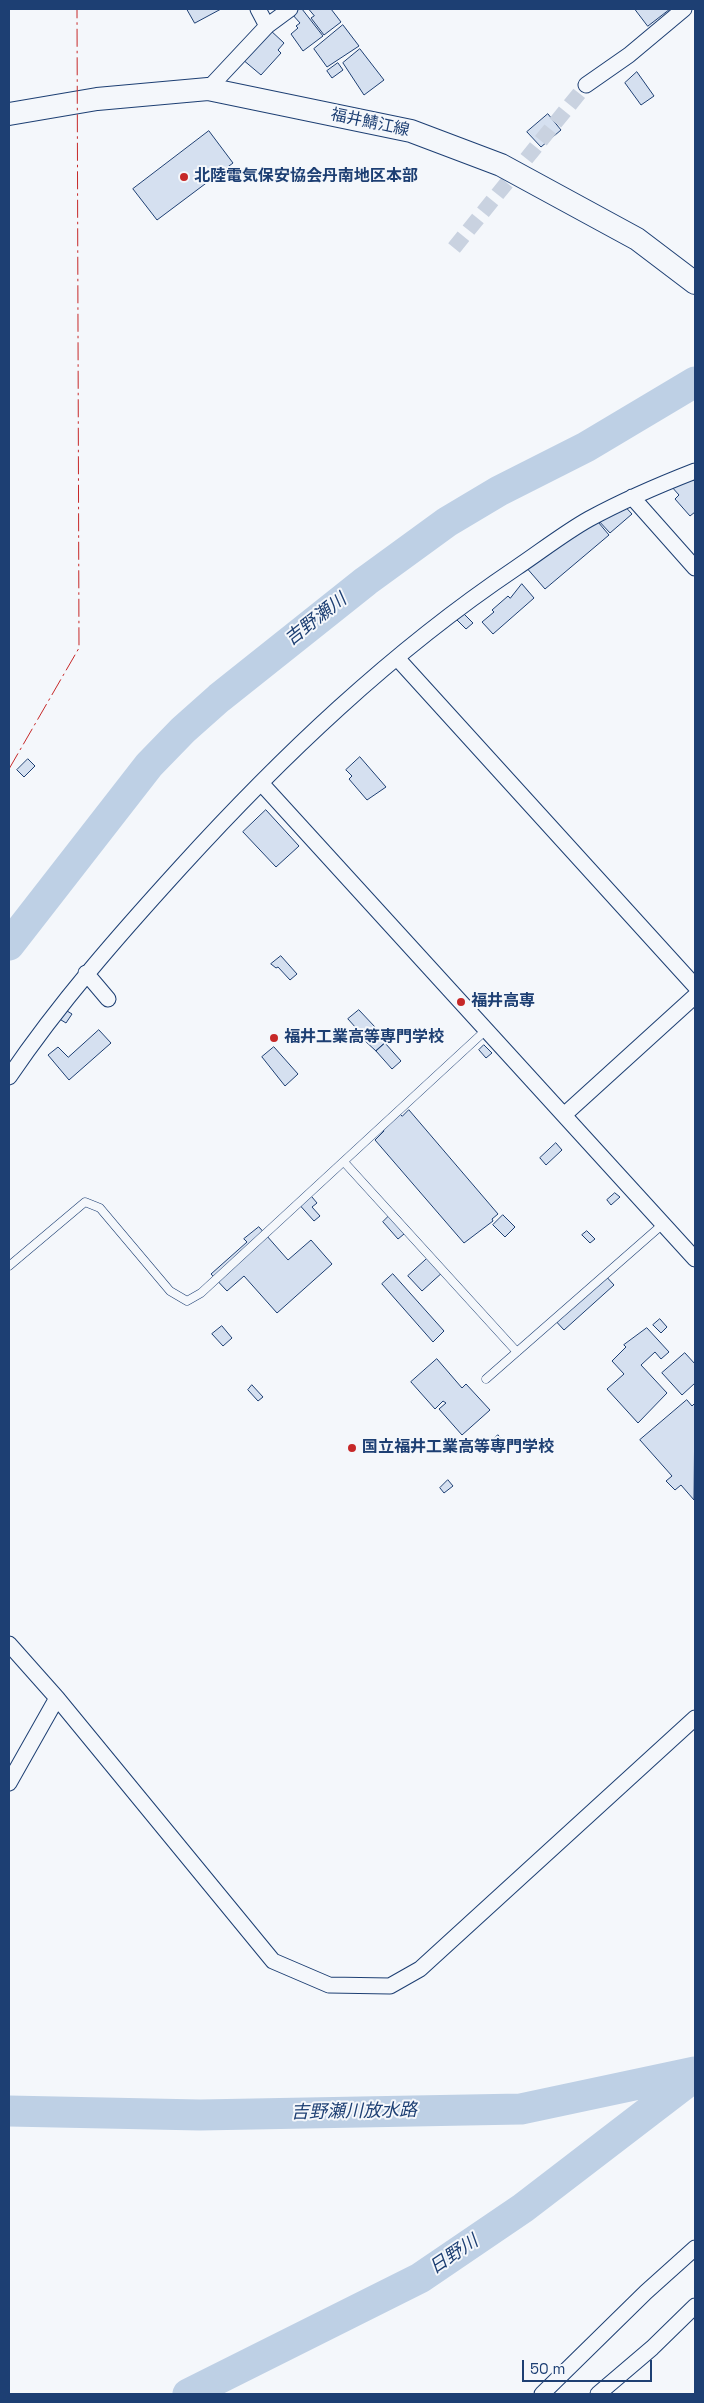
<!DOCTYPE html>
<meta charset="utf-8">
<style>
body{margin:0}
#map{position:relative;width:704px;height:2403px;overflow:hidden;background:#f4f7fb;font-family:"Space Grotesk",sans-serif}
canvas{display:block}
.frame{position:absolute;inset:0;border:10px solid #1d3f73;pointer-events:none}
.scale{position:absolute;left:522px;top:2360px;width:130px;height:22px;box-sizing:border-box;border:2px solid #1d3f73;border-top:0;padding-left:6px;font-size:15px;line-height:18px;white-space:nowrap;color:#1d3f73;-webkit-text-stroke:4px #f4f7fb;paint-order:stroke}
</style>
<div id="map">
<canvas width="704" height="2403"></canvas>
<div class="frame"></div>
<div class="scale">50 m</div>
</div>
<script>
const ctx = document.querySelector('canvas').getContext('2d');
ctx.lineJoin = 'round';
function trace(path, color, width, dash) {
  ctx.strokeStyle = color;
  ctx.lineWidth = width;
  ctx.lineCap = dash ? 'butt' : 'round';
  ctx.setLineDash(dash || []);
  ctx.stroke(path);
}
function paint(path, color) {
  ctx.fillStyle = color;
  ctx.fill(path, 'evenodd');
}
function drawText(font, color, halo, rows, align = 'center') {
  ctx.font = font + ' "Space Grotesk","Noto Sans JP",sans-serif';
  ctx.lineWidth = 4;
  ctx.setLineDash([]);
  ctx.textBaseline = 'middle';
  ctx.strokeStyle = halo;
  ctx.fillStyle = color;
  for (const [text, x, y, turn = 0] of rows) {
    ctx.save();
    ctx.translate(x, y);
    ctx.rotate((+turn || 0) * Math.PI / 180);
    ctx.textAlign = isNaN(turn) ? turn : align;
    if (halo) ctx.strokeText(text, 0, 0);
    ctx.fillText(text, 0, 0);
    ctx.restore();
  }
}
const river = new Path2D(`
 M 9,945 L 149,765 L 183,730 L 219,698 L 366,581 L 447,522 L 499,491 L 586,447 L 695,382
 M 9,2111 L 200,2115 L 521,2109 L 695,2072
 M 188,2394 L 420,2278 L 523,2208 L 695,2076`);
const building = new Path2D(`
 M 187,9 L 221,9 L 195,23 Z
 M 299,9 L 302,9 L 323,36 L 303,51 L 291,34 L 298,28 L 296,26 L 300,23 L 292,14 Z
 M 309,9 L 331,9 L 341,22 L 324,35 L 311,18 L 314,16 Z
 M 635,9 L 670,9 L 648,26 Z
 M 343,25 L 359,46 L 327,67 L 314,49 Z
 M 269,29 L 284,43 L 278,50 L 281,53 L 261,75 L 242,59 Z
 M 360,49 L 384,80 L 364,95 L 343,63 Z
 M 338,63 L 343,70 L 332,78 L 327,71 Z
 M 637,72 L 654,96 L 641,105 L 625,83 Z
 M 548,114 L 561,130 L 541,147 L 527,132 Z
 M 209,131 L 233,163 L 157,220 L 133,189 Z
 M 687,473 L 695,482 L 695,512 L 690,516 L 675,499 L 679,495 L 671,486 Z
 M 619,500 L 632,514 L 610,533 L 597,519 Z
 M 593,516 L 609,535 L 545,589 L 525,566 Z
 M 522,584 L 534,598 L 493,634 L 482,622 L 494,612 L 492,610 L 508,596 L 510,598 Z
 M 460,610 L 473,623 L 466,629 L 453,616 Z
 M 360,757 L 386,787 L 367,800 L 349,779 L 352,776 L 346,770 Z
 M 28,759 L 35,766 L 24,777 L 17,770 Z
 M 266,810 L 299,846 L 276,867 L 243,832 Z
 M 281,956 L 297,974 L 290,980 L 278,967 L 276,968 L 271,964 Z
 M 59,1006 L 72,1014 L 66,1023 L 53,1015 Z
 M 359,1010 L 375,1027 L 375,1030 L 365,1038 L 348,1019 Z
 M 376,1029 L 387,1041 L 376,1051 L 364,1040 Z
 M 99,1030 L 111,1043 L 69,1080 L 48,1055 L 58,1047 L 68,1057 Z
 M 385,1043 L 401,1061 L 392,1069 L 376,1051 Z
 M 484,1045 L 492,1053 L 486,1058 L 479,1050 Z
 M 274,1047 L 298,1074 L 285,1086 L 262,1057 Z
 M 409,1110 L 498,1214 L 492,1219 L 493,1221 L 464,1243 L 375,1140 L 384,1131 L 382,1128 L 399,1113 L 402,1116 Z
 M 556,1143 L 562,1150 L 546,1165 L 540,1158 Z
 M 307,1191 L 317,1203 L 312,1207 L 320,1216 L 314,1221 L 296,1201 Z
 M 615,1193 L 620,1197 L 611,1205 L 607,1200 Z
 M 394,1211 L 410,1229 L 398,1239 L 383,1222 Z
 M 503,1215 L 515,1227 L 505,1237 L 493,1225 Z
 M 259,1227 L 288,1260 L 311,1240 L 332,1264 L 277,1313 L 244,1276 L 227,1291 L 211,1274 L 247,1242 L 244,1239 Z
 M 587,1231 L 595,1239 L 590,1243 L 582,1235 Z
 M 430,1256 L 444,1271 L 422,1291 L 408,1276 Z
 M 603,1273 L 614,1285 L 564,1330 L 553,1318 Z
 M 393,1274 L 444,1331 L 433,1342 L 382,1284 Z
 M 660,1319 L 667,1327 L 661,1333 L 653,1325 Z
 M 222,1326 L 232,1338 L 223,1346 L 212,1334 Z
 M 647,1328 L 669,1352 L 661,1359 L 655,1352 L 641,1365 L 667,1393 L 638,1423 L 607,1389 L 624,1374 L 612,1361 L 626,1347 L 624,1345 Z
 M 685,1353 L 695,1364 L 695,1383 L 682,1395 L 662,1373 Z
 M 437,1359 L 462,1388 L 466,1384 L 490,1410 L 462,1435 L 439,1409 L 446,1403 L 443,1401 L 435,1409 L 411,1382 Z
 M 252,1385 L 263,1397 L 258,1401 L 248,1390 Z
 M 687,1400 L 692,1406 L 695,1403 L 694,1500 L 681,1485 L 675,1490 L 666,1481 L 672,1476 L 640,1440 Z
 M 498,1435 L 504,1441 L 497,1448 L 491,1442 Z
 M 448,1480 L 453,1486 L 444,1493 L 440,1488 Z`);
const minorTunnel = new Path2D(`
 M 454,248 L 586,85`);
const service = new Path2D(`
 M 344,1162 L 517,1352
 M 9,1266 L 85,1202 L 100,1208 L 170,1291 L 187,1301 L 201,1293 L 486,1030
 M 486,1379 L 663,1224`);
const minor = new Path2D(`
 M 258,9 L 267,26
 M 586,85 L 629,55 L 684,9
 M 208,89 L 267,26 L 290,9
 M 632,497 L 695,568
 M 397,658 L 695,986
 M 261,783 L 695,1259
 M 86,973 L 108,999
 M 9,1077 C 60,1002 119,935 180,868 C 281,757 391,652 516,568 C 540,552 564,533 589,519 C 624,500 659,485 695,471
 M 564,1115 L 695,996
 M 9,1644 L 57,1698 L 273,1961 L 329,1985 L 390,1986 L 420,1969 L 695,1718
 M 9,1783 L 57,1698
 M 542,2394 L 646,2292 L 695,2248
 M 598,2394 L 652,2348 L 695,2306`);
const secondary = new Path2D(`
 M 9,114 L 97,99 L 208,89 L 411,131 L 501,165 L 637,239 L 695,283`);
const power = new Path2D(`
 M 9,769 L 79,648 L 77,9`);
const markers = [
 [184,177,5,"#c62828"],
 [461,1002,5,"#c62828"],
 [274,1038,5,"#c62828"],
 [352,1448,5,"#c62828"]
];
const streetNames = [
 ["福井鯖江線",370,123,12]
];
const poiNames = [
 ["北陸電気保安協会丹南地区本部",194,177],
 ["福井高専",471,1002],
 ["福井工業高等専門学校",284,1038],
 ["国立福井工業高等専門学校",362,1448]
];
const waterNames = [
 ["吉野瀬川",316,620,-38],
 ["吉野瀬川放水路",354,2112,-1],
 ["日野川",454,2255,-34]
];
trace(river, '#bed0e5', 31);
paint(building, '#d5e0f0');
trace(building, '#1d3f73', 1);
trace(minorTunnel, '#c9d2e0', 15, [15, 8]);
trace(service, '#1d3f73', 9);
trace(minor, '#1d3f73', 17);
trace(secondary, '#1d3f73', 24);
trace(service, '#f4f7fb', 8);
trace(minor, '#f4f7fb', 15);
trace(secondary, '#f4f7fb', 22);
trace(power, '#c62828', 1, [18, 4, 2.5, 4]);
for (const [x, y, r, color] of markers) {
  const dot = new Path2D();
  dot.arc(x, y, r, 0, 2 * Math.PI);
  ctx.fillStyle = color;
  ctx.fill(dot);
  trace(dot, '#f4f7fb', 2);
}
drawText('16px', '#1d3f73', '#f4f7fb', streetNames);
drawText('bold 16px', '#1d3f73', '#f4f7fb', poiNames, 'left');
drawText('italic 18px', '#1d3f73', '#f4f7fb', waterNames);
</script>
